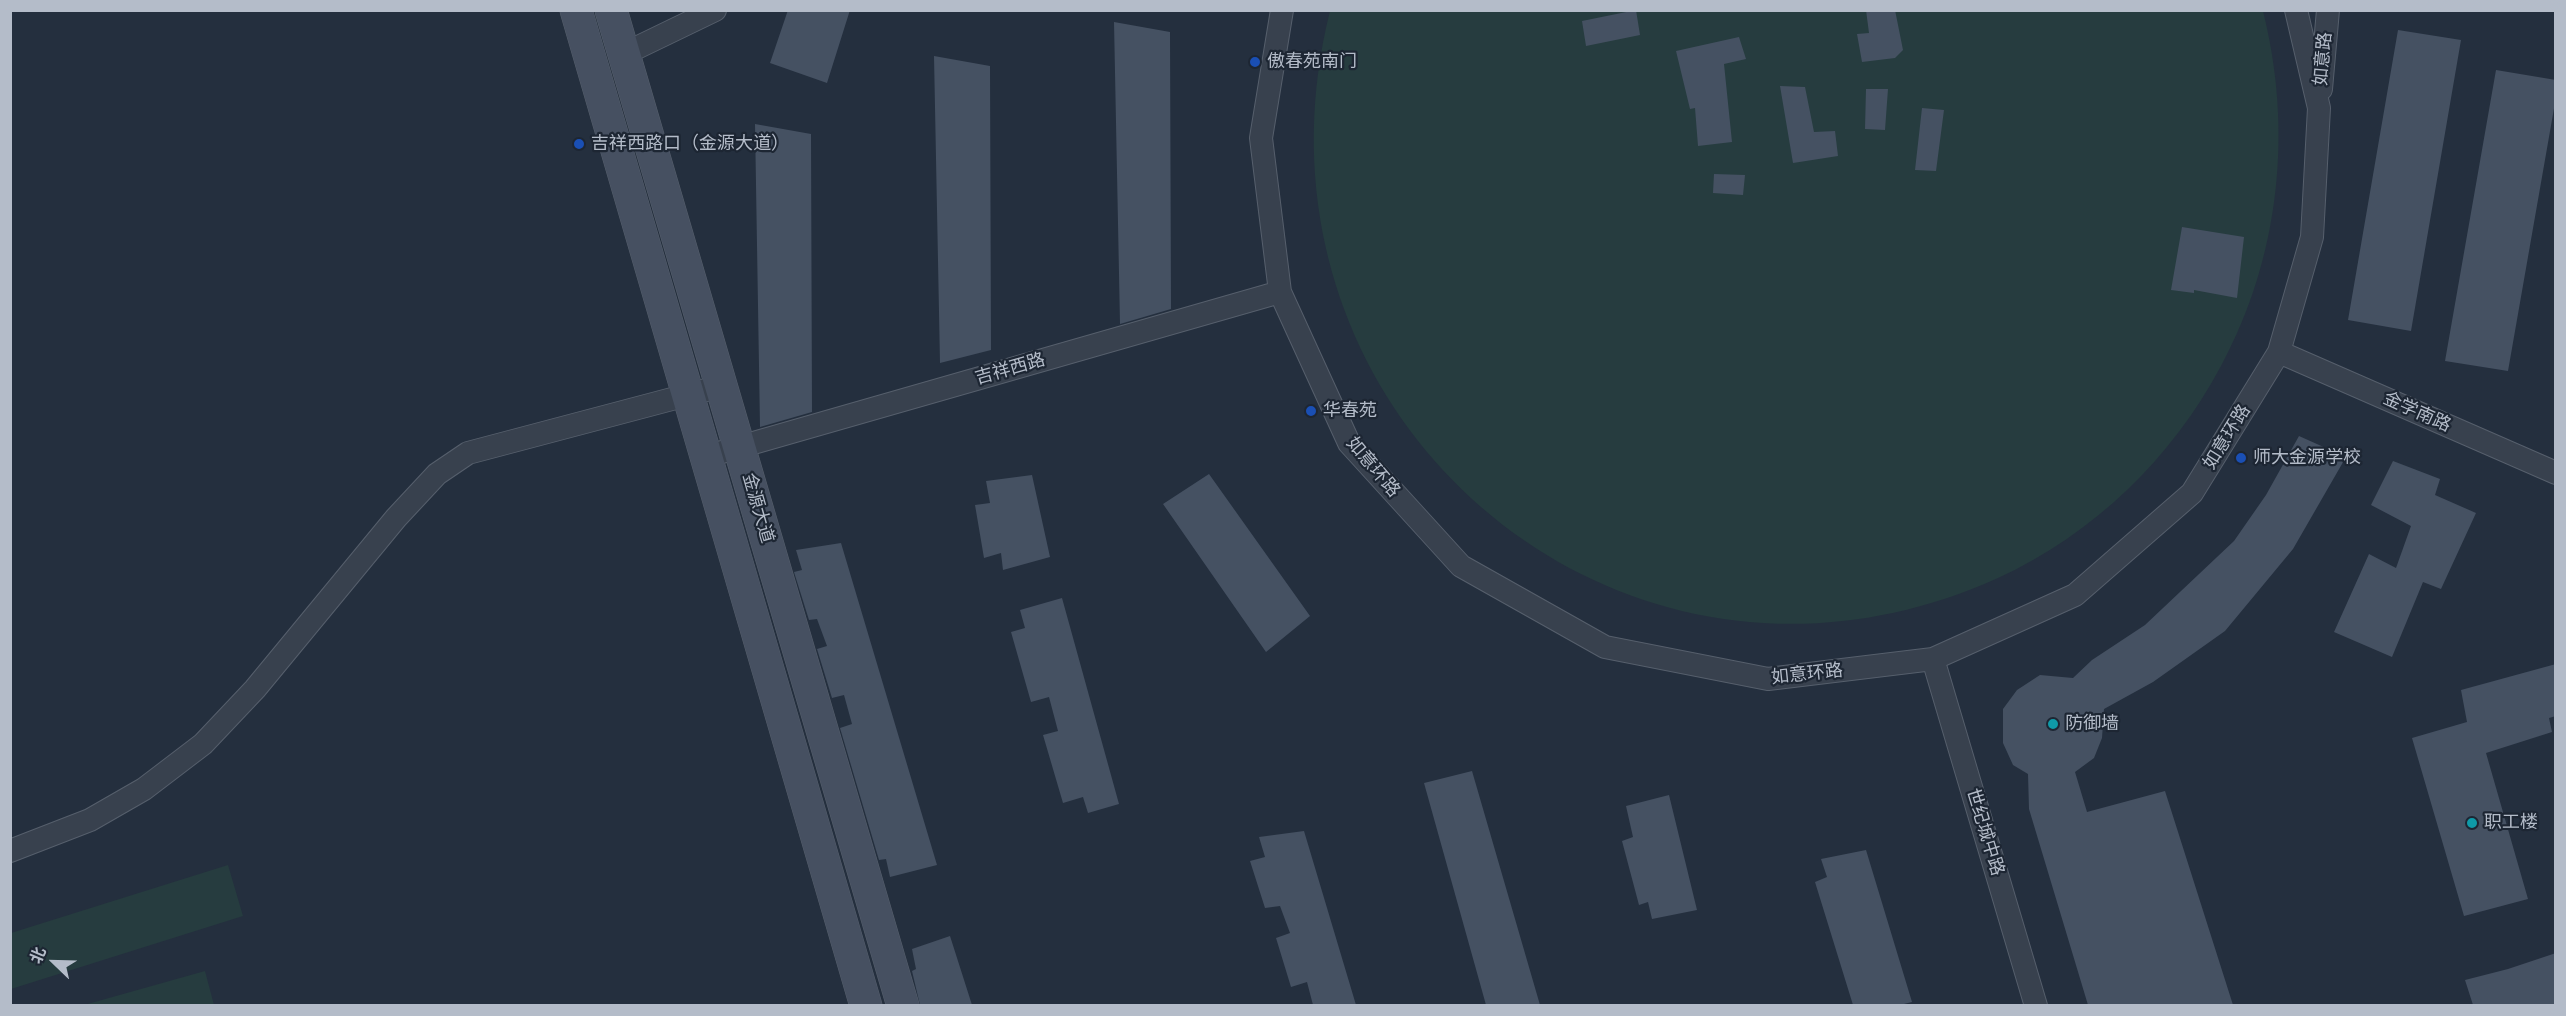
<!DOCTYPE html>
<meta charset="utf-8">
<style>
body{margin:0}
#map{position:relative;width:2566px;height:1016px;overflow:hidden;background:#242f3e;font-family:Quicksand,"Noto Sans SC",sans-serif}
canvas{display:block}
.frame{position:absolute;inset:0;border:12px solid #b4bcc9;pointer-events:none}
.north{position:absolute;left:24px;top:932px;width:60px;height:60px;-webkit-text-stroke:4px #1d2633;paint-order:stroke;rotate:293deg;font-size:16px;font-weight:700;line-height:24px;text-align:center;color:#b4bcc9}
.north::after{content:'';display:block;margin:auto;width:21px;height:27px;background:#b4bcc9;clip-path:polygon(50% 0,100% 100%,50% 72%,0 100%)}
</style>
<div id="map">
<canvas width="2566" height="1016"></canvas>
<div class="frame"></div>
<div class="north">北</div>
</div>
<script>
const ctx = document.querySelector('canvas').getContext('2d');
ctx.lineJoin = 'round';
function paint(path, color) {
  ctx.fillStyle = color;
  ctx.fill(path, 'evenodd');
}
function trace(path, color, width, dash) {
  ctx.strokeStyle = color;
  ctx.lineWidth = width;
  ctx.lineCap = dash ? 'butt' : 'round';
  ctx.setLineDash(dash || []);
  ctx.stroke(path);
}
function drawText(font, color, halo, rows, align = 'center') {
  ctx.font = font + ' Quicksand,"Noto Sans SC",sans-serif';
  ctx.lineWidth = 4.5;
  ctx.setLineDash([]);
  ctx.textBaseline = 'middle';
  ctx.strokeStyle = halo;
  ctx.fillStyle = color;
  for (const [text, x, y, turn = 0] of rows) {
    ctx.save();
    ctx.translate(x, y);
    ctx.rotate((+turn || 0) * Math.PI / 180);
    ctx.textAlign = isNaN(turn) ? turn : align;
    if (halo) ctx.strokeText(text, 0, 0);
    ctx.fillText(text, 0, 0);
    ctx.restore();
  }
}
const green = new Path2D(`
 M 1330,11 L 2263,11 C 2293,130 2280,257 2221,366 C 2172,458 2094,534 1998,578 C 1618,750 1229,411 1330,11 Z
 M 228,865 L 243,916 L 11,989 L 11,933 Z
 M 205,971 L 214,1005 L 84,1005 Z`);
const building = new Path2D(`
 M 788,10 L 850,10 L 827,83 L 770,63 Z
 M 1636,10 L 1640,35 L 1586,46 L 1582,21 Z
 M 1866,10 L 1895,10 L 1903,50 L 1895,58 L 1862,62 L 1857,34 L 1869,33 Z
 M 1114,22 L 1170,32 L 1171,309 L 1120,324 Z
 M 2398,30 L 2461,40 L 2411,331 L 2348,320 Z
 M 1739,37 L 1746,59 L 1724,64 L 1732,142 L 1698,146 L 1695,108 L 1690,109 L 1676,51 Z
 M 934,56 L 990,66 L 991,350 L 940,363 Z
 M 2496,70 L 2556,80 L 2556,97 L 2508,371 L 2445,361 Z
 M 1780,86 L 1805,87 L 1814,132 L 1835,131 L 1838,156 L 1793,163 Z
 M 1866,89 L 1888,89 L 1885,130 L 1865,129 Z
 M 1922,108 L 1944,110 L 1936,171 L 1915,170 Z
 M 755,124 L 811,134 L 812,412 L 760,427 Z
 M 1714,174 L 1745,175 L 1743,195 L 1713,193 Z
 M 2182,227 L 2244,237 L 2237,298 L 2194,290 L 2194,293 L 2171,290 Z
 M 2299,436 L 2346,457 L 2293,549 L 2225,631 L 2153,682 L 2104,709 L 2102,738 L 2094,758 L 2075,772 L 2087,812 L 2165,791 L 2233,1005 L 2088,1005 L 2029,809 L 2028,774 L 2013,765 L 2003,743 L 2003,709 L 2017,690 L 2040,675 L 2073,678 L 2092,660 L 2145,625 L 2234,541 L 2266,495 Z
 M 2393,461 L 2440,479 L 2435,495 L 2476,513 L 2441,589 L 2423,582 L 2392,657 L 2334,632 L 2369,554 L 2396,568 L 2411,526 L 2371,505 Z
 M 1209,474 L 1310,616 L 1266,652 L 1163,504 Z
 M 1032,475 L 1050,557 L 1003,570 L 1001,553 L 984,558 L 975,505 L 990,503 L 986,481 Z
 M 841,543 L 937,865 L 890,877 L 886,859 L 879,860 L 840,728 L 852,724 L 844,695 L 832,698 L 817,649 L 827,646 L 817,619 L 809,620 L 794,572 L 802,570 L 796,550 Z
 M 1062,598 L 1119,804 L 1088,813 L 1083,797 L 1063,803 L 1043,735 L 1058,731 L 1049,697 L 1031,702 L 1011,632 L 1025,628 L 1020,610 Z
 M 2556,664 L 2556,716 L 2549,718 L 2552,732 L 2486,753 L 2528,899 L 2464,916 L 2412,738 L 2467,722 L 2461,690 Z
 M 1472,771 L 1540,1005 L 1486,1005 L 1424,783 Z
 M 1669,795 L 1697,910 L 1652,919 L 1648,902 L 1639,905 L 1622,841 L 1633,837 L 1626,806 Z
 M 1304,831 L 1356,1005 L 1313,1005 L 1307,982 L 1291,987 L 1276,938 L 1290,933 L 1280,906 L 1265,908 L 1250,861 L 1265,857 L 1259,837 Z
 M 1866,850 L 1912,1002 L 1900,1005 L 1853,1005 L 1815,882 L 1827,877 L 1821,859 Z
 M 950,936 L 972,1005 L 920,1005 L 912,971 L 916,969 L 912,949 Z
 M 2556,953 L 2556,1005 L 2473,1005 L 2465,980 L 2508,969 Z`);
const street = new Path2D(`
 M 1282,10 L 1261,138 L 1280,292 L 1349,443 L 1461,566 L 1605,647 L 1768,679 L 1933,659 L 2075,595 L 2192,493 L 2279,352 L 2312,237 L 2319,108 L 2296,10
 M 624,54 L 715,10
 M 2321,89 L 2328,10
 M 2279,352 L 2556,473
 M 708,456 L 1280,292
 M 1933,659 L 2036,1006
 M 10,851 L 90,820 L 144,789 L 203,744 L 255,689 L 396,518 L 437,474 L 468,453 L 721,386`);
const secondary = new Path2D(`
 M 576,10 L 866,1006
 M 611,10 L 903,1006`);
const markers = [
 [1255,62,6,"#1a4fb4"],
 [579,144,6,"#1a4fb4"],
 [1311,411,6,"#1a4fb4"],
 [2241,458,6,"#1a4fb4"],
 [2053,724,6,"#0f9aa8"],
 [2472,823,6,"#0f9aa8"]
];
const streetNames = [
 ["如意路",2323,59,-85],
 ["吉祥西路",1010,369,-16],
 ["金学南路",2417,412,24],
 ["如意环路",2227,437,-58],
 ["如意环路",1373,467,50],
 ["金源大道",758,508,74],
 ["如意环路",1807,674,-6],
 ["世纪城中路",1985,832,73]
];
const poiNames = [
 ["傲春苑南门",1267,62],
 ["吉祥西路口（金源大道）",591,144],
 ["华春苑",1323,411],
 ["师大金源学校",2253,458],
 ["防御墙",2065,724],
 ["职工楼",2484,823]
];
paint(green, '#263c3f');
paint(building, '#455162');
trace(street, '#565f6c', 24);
trace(secondary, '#565f6c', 33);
trace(street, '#38414e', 22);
trace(secondary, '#465061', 32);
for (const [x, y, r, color] of markers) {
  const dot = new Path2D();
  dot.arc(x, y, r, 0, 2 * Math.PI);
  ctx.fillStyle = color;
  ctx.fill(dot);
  trace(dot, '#1d2633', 2);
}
drawText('18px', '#b4bcc9', '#1d2633', streetNames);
drawText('18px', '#b4bcc9', '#1d2633', poiNames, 'left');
</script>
